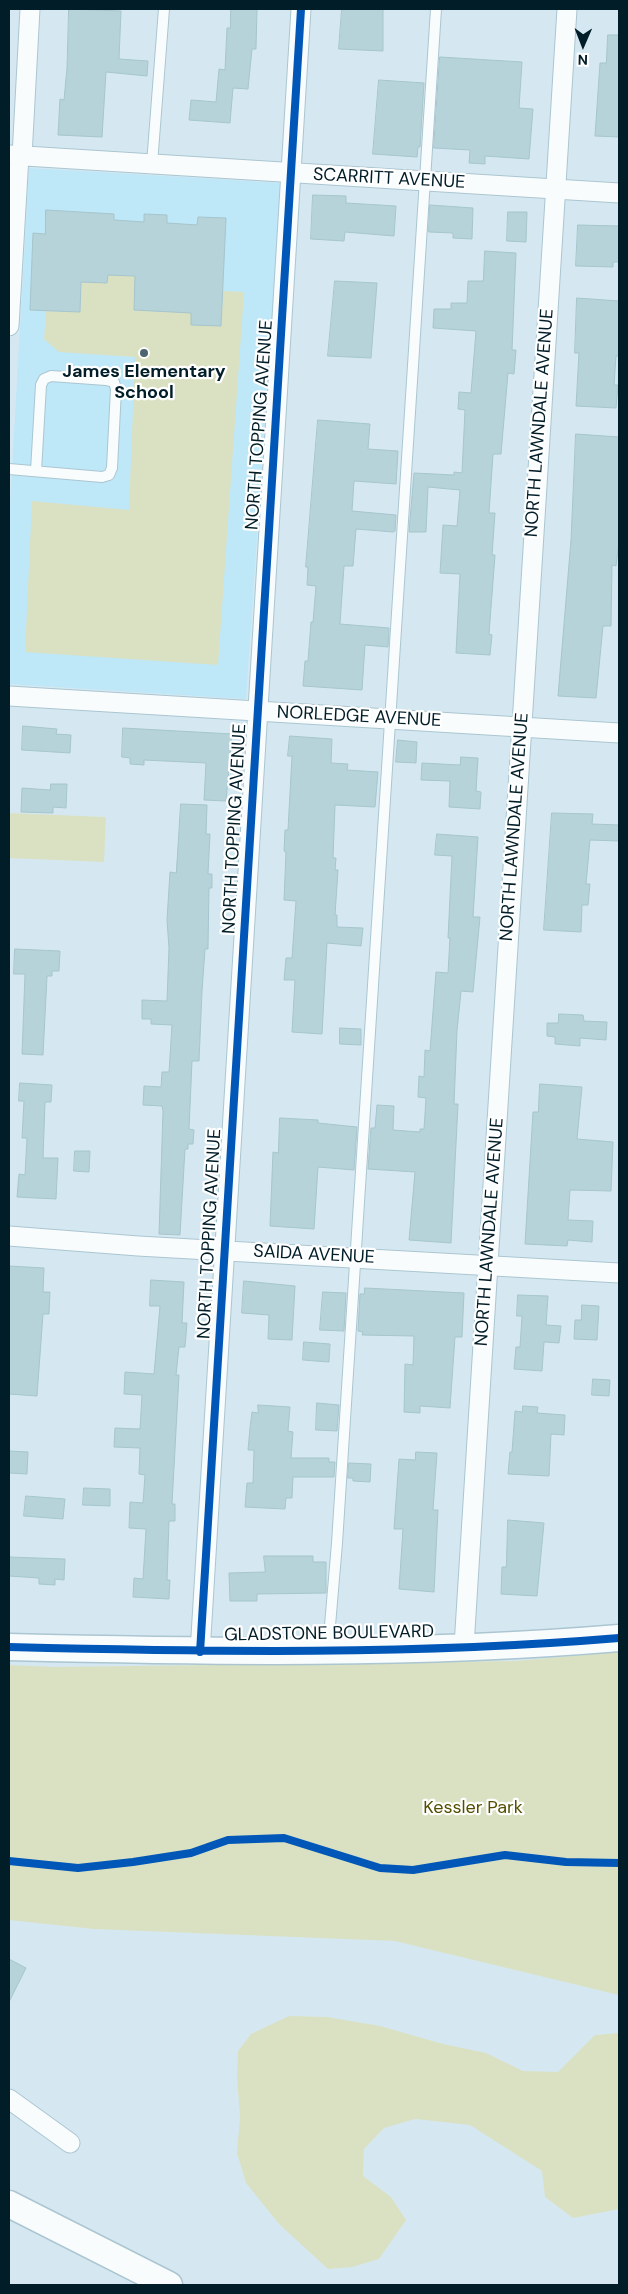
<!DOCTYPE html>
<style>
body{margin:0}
#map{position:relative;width:628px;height:2294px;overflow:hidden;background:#d5e8f1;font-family:"DM Sans",sans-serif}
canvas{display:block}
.frame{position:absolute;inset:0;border:10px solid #001d28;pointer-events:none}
.north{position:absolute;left:558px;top:20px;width:50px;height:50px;-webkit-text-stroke:4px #fff;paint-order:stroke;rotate:181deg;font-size:14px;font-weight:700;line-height:20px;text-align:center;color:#001d28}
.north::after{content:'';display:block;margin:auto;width:18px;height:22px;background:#001d28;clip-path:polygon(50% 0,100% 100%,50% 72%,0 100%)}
</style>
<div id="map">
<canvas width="628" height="2294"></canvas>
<div class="frame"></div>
<div class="north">N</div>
</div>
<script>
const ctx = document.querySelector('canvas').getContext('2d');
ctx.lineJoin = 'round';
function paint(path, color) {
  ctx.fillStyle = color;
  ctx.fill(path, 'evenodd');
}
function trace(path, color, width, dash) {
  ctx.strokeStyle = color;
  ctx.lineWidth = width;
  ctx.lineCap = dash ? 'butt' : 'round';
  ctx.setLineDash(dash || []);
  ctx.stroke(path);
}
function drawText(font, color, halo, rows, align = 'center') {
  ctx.font = font + ' "DM Sans",sans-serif';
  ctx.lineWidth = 4.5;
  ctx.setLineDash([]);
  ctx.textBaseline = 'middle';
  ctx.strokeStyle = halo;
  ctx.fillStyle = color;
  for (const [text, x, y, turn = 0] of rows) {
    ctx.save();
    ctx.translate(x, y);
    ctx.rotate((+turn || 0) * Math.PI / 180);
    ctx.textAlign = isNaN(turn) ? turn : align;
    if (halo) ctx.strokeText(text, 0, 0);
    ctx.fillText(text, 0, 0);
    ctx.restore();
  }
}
const built = new Path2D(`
 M 29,168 L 281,183 L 246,699 L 9,684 L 9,523 Z`);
const green = new Path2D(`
 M 108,275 L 135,276 L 134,310 L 166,312 L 191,309 L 191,325 L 221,326 L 223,291 L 244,292 L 218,665 L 25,652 L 32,501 L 129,510 L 135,357 L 59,352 L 44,339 L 46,311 L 80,312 L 81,282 L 107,283 Z
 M 9,813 L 106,817 L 104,862 L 9,858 Z
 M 619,1652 L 619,1995 L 395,1941 L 94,1929 L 9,1920 L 9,1665 L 56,1667 L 515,1661 Z
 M 289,2016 L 327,2017 L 380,2026 L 443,2044 L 486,2053 L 523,2071 L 558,2072 L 595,2035 L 619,2033 L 619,2209 L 573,2218 L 545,2197 L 542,2171 L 470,2125 L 415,2119 L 384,2128 L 364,2149 L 363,2176 L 391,2197 L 406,2220 L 379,2259 L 352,2267 L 328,2269 L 279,2224 L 246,2183 L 237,2153 L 240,2117 L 237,2077 L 238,2051 L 251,2034 Z`);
const building = new Path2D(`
 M 69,9 L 121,11 L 119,59 L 148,61 L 147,76 L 106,72 L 102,137 L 58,135 L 60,99 L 64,100 L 67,68 Z
 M 231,9 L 257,9 L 256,49 L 252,49 L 248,89 L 233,88 L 230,123 L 189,120 L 191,100 L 216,102 L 219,69 L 225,70 L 227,28 L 230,28 Z
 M 342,9 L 383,9 L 383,51 L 339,49 Z
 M 608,35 L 619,35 L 619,137 L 595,136 L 600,63 L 606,63 Z
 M 440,57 L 522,62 L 519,108 L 533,109 L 529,159 L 485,156 L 485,164 L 469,163 L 470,150 L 434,148 Z
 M 379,80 L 424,83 L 420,147 L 418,147 L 417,157 L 373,154 Z
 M 313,195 L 346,196 L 346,203 L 396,206 L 394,236 L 345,232 L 344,241 L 311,239 Z
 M 430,205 L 473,208 L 472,239 L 453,238 L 453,233 L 429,232 Z
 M 46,210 L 114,214 L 114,220 L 144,222 L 144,214 L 167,215 L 167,223 L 197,225 L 198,217 L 226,218 L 221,326 L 191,325 L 191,313 L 134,310 L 135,276 L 108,275 L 107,283 L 81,282 L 80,312 L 30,310 L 33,233 L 45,234 Z
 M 508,212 L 527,212 L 526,242 L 507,241 Z
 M 578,225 L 619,226 L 619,262 L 613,262 L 613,267 L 576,266 Z
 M 485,251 L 516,253 L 512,350 L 516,350 L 514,374 L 508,373 L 501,454 L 493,454 L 489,513 L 495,513 L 492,555 L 495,555 L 489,634 L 492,635 L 490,655 L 456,653 L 460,574 L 440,573 L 443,525 L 457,526 L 460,490 L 428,487 L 426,532 L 409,532 L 414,473 L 454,475 L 454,472 L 462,473 L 465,410 L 458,409 L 459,392 L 471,393 L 476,331 L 433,328 L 434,309 L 451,309 L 451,303 L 467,303 L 468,281 L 483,281 Z
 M 335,281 L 377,283 L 371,358 L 328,356 Z
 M 577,298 L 619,301 L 619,356 L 616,356 L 614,385 L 618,385 L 616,408 L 576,406 L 579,353 L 575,353 Z
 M 318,420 L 370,424 L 368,449 L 398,451 L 396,484 L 354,481 L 352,511 L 396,515 L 395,531 L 393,532 L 356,529 L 353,566 L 344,566 L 340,624 L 389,628 L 388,647 L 365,645 L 362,690 L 303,686 L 305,661 L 308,661 L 311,622 L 313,622 L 316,586 L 307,585 L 308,567 L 306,567 Z
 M 576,434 L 619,437 L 619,543 L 616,566 L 612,565 L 611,626 L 603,626 L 596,698 L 558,696 L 571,540 Z
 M 23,726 L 57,729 L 56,734 L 71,735 L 70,753 L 22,750 Z
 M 123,728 L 232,734 L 226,801 L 204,800 L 206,763 L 144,760 L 144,765 L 130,764 L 130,758 L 122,757 Z
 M 290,736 L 332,739 L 331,763 L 348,764 L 347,770 L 378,772 L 375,807 L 335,805 L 333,858 L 336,858 L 335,870 L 338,870 L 335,915 L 337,915 L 337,927 L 363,928 L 361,946 L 327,943 L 322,1034 L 292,1032 L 295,980 L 284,980 L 286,958 L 292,958 L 296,901 L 284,900 L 286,852 L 284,851 L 285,830 L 288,830 L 292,756 L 288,756 Z
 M 398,740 L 417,742 L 416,763 L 396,762 Z
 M 461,757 L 478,758 L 476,791 L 481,792 L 480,809 L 449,807 L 450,781 L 421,780 L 422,763 L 460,765 Z
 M 51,784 L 67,784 L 66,808 L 53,807 L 53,813 L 21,812 L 22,788 L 50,790 Z
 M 181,804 L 207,805 L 206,834 L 210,834 L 208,874 L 212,874 L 212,888 L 209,888 L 208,949 L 205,949 L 202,991 L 199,1061 L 192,1061 L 189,1129 L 194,1130 L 193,1144 L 188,1144 L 188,1149 L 185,1149 L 180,1235 L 159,1234 L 163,1111 L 162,1106 L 143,1105 L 144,1086 L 161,1087 L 162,1072 L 169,1072 L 172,1025 L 151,1024 L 151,1019 L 142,1019 L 142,1000 L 167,1001 L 169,948 L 167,920 L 170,872 L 176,873 Z
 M 552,813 L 593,814 L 592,824 L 619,825 L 619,841 L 590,840 L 586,884 L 590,884 L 588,905 L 582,905 L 581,932 L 544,930 Z
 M 437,834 L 478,837 L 473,917 L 480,917 L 473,992 L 461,991 L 457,1031 L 454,1104 L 458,1104 L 451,1243 L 409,1240 L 415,1172 L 368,1169 L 371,1128 L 375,1128 L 377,1105 L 394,1106 L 393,1130 L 420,1132 L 420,1129 L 424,1129 L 426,1098 L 418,1097 L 419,1076 L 424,1077 L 425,1050 L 430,1051 L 436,972 L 448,973 L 450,938 L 448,938 L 452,856 L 435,855 Z
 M 15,949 L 60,951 L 59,971 L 52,971 L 52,976 L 47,976 L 43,1055 L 22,1054 L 25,974 L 14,974 Z
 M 559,1014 L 583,1015 L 584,1021 L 607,1022 L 606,1040 L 580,1038 L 580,1046 L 555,1044 L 555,1037 L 547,1036 L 547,1023 L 558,1023 Z
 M 340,1028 L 361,1029 L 361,1045 L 340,1044 Z
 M 20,1083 L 52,1085 L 51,1102 L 45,1102 L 43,1158 L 58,1158 L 56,1199 L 17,1197 L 19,1174 L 25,1175 L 27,1138 L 22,1138 L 24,1101 L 19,1101 Z
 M 540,1084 L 582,1087 L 577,1139 L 613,1142 L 611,1191 L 570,1190 L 568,1220 L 593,1221 L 592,1242 L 568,1240 L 567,1246 L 525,1244 L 533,1112 L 538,1112 Z
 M 280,1118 L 318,1120 L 318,1123 L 357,1127 L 354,1170 L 318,1167 L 314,1229 L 270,1226 L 273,1152 L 278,1153 Z
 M 75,1151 L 90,1151 L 89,1172 L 74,1171 Z
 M 9,1266 L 44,1268 L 43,1292 L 50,1292 L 49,1314 L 43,1314 L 37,1396 L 9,1394 Z
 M 151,1280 L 184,1282 L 182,1323 L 187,1323 L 185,1347 L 179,1347 L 176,1375 L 179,1375 L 172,1504 L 175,1504 L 175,1521 L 169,1521 L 167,1580 L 170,1580 L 169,1599 L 133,1597 L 134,1578 L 143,1579 L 146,1529 L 129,1528 L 130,1502 L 143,1503 L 145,1475 L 139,1474 L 140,1448 L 114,1447 L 115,1428 L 140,1429 L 142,1395 L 124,1394 L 125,1372 L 154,1374 L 160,1306 L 150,1306 Z
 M 244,1281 L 295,1286 L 292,1340 L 268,1339 L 269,1315 L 242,1313 Z
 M 365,1288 L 464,1293 L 462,1337 L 455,1337 L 450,1408 L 420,1406 L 420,1413 L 404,1412 L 405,1364 L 413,1365 L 414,1336 L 362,1335 L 363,1332 L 358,1331 L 360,1294 L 364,1294 Z
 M 323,1292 L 346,1293 L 344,1331 L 320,1330 Z
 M 518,1295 L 548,1296 L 546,1325 L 561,1326 L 559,1343 L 544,1342 L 542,1371 L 514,1369 L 516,1347 L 520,1347 L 522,1316 L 517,1316 Z
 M 582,1305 L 599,1306 L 597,1340 L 574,1339 L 575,1320 L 581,1320 Z
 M 304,1342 L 330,1344 L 329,1362 L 303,1360 Z
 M 593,1379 L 610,1380 L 609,1396 L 592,1395 Z
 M 317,1403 L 339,1405 L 337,1431 L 316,1430 Z
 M 258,1405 L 290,1407 L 288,1431 L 293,1432 L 291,1458 L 329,1458 L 329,1462 L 335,1462 L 334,1477 L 293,1477 L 292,1498 L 286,1498 L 285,1509 L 245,1507 L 247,1483 L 253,1483 L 254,1450 L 248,1450 L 250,1428 L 252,1412 L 258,1413 Z
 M 523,1406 L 538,1407 L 537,1413 L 565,1415 L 564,1435 L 551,1434 L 549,1476 L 508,1474 L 510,1452 L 512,1452 L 515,1411 L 522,1412 Z
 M 9,1451 L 28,1452 L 27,1474 L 9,1473 Z
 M 416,1452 L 437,1453 L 433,1510 L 438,1510 L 434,1592 L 399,1589 L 403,1529 L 394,1529 L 399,1459 L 415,1460 Z
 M 349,1463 L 371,1464 L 370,1482 L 353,1481 L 353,1478 L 348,1478 Z
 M 84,1488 L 110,1489 L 110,1506 L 83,1505 Z
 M 26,1496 L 65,1499 L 63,1519 L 24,1516 Z
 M 508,1520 L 544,1523 L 537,1596 L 501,1594 L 502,1567 L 506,1567 Z
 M 264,1556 L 313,1556 L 313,1562 L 326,1562 L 326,1593 L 257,1594 L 257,1601 L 230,1601 L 229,1573 L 265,1572 Z
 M 9,1557 L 65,1559 L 64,1580 L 55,1579 L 55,1585 L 39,1584 L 39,1578 L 9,1576 Z
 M 9,1959 L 26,1968 L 9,2002 Z`);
const lane = new Path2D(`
 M 152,164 L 164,9
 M 9,469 L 102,477 L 109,475 L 112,468 L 116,389 L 114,382 L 106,380 L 51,376 L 44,379 L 41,385 L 36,471
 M 328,1649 L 337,1543 L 436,9`);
const street = new Path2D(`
 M 9,155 L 619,193
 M 22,156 L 30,9
 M 9,326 L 19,156
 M 9,696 L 619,733
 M 9,1236 L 138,1246 L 619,1273
 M 464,1646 L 567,9
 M 200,1652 L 301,9
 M 9,2099 L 70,2143`);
const secondary = new Path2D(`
 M 9,1647 C 212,1652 416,1655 619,1638
 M 9,2204 L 169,2285`);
const cycleway = new Path2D(`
 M 9,1647 C 212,1652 416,1655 619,1638
 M 200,1652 L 301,9
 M 9,1861 L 78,1868 L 133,1862 L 191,1853 L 228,1840 L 284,1838 L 380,1868 L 413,1870 L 505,1855 L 566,1862 L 619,1863`);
const markers = [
 [144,353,5,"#4b646e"]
];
const streetNames = [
 ["SCARRITT AVENUE",389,179,3],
 ["NORTH LAWNDALE AVENUE",540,423,-86],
 ["NORTH TOPPING AVENUE",260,425,-86],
 ["NORLEDGE AVENUE",359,717,3],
 ["NORTH LAWNDALE AVENUE",515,827,-86],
 ["NORTH TOPPING AVENUE",235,829,-87],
 ["NORTH LAWNDALE AVENUE",490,1232,-86],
 ["NORTH TOPPING AVENUE",210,1234,-87],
 ["SAIDA AVENUE",314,1255,3],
 ["GLADSTONE BOULEVARD",329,1634,-1]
];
const poiNames = [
 ["James Elementary",144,372],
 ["School",144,393]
];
const parkNames = [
 ["Kessler Park",473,1808]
];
paint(built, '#bee7f8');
paint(green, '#dae1c2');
paint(building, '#b5d3d9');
trace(building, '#a6c5cc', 1);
trace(lane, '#abc6d1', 12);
trace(street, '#abc6d1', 21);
trace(secondary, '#abc6d1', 29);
trace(lane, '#f9fcfd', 10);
trace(street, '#f9fcfd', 19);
trace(secondary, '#f9fcfd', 26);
trace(cycleway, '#0057b8', 8);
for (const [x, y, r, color] of markers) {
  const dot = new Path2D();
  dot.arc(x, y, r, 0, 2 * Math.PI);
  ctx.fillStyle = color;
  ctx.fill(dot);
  trace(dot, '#fff', 2);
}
drawText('18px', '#001d28', '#fff', streetNames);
drawText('bold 18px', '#001d28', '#fff', poiNames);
drawText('18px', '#544f00', '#fff', parkNames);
</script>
